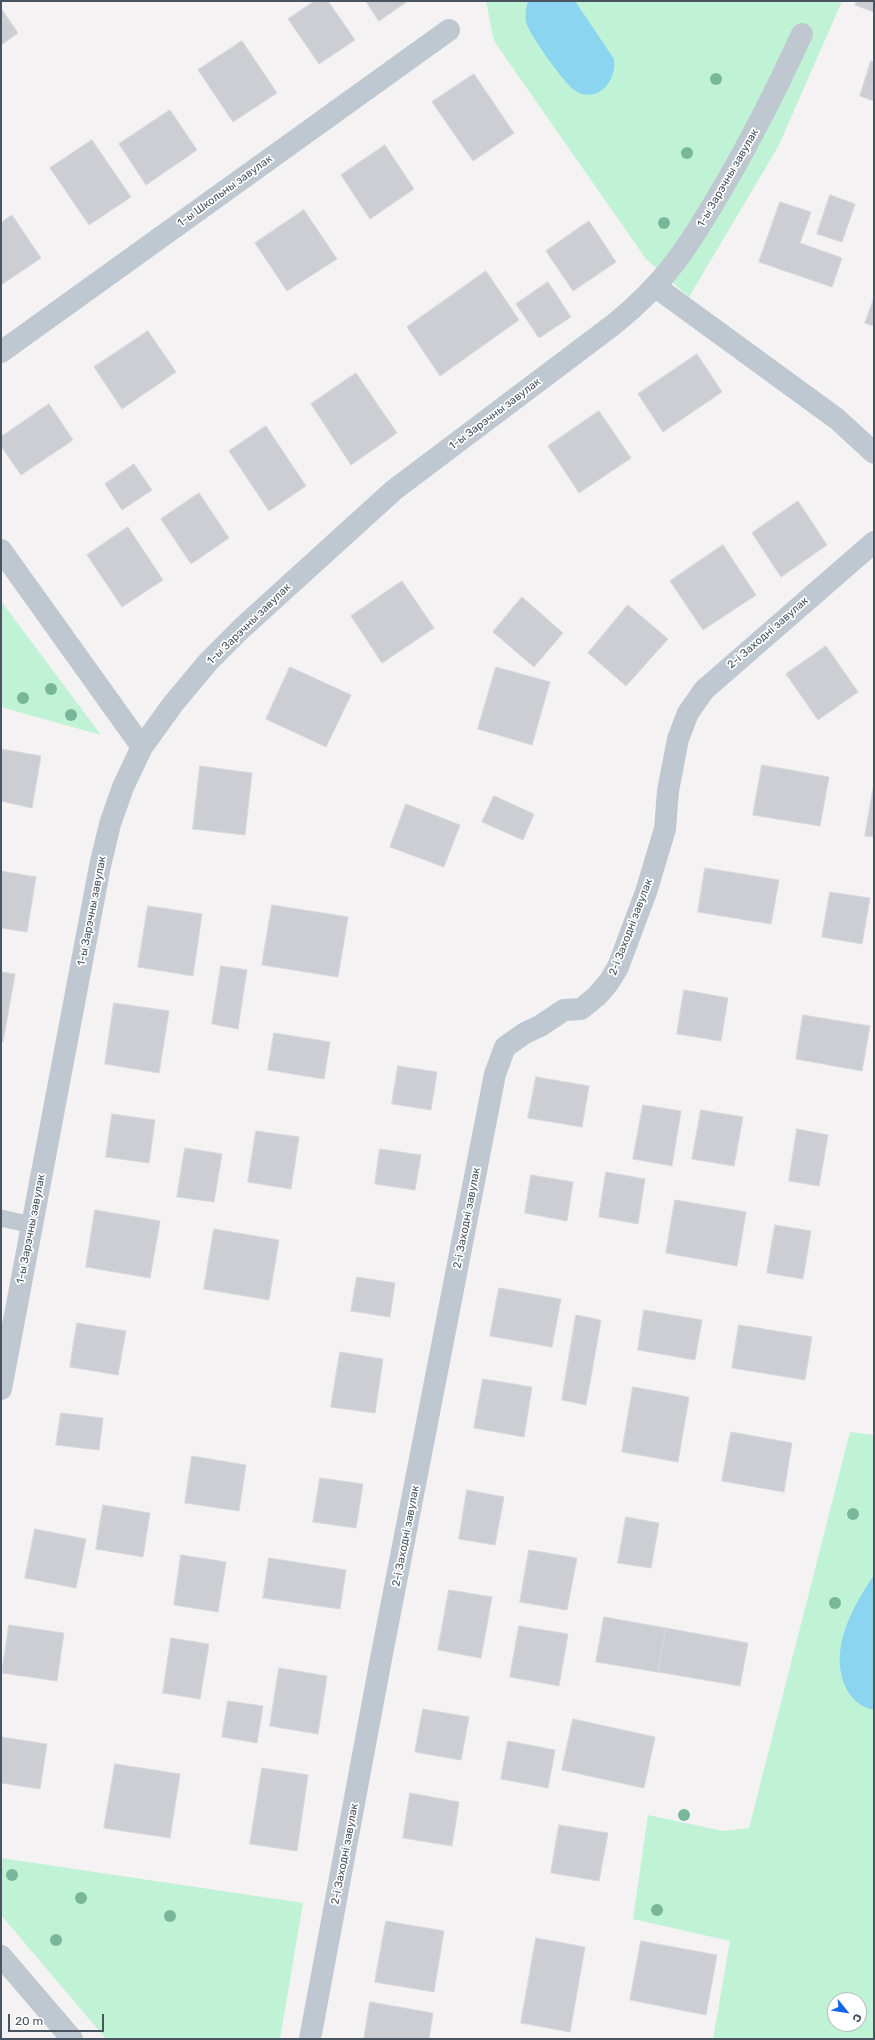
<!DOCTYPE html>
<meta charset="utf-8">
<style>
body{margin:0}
#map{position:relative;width:875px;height:2040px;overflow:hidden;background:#f4f2f2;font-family:Rubik,sans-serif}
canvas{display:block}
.frame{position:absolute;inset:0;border:2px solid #495460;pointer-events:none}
.north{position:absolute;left:827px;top:1992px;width:40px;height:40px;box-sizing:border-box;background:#fff;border:1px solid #b6bbbf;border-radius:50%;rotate:120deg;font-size:11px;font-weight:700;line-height:16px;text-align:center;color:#495460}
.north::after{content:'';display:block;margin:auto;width:14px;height:18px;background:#1465ec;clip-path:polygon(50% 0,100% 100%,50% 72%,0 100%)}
.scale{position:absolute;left:8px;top:2014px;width:96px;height:18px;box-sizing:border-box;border:2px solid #495460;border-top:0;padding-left:5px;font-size:12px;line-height:14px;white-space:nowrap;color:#495460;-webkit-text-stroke:3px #fff;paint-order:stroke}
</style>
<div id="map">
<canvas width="875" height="2040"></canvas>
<div class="frame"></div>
<div class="north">С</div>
<div class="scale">20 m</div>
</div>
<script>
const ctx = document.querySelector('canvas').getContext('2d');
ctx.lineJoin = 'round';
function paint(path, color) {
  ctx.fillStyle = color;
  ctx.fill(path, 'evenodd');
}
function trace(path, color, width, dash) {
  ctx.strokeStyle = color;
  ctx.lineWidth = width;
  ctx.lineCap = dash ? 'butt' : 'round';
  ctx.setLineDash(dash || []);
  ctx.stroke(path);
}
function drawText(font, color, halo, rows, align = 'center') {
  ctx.font = font + ' Rubik,sans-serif';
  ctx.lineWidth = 3.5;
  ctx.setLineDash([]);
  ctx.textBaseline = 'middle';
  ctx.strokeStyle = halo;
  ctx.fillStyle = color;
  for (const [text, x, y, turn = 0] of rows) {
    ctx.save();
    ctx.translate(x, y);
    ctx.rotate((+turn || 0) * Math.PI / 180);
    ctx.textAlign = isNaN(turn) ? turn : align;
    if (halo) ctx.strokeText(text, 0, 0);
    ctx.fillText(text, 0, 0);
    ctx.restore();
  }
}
const green = new Path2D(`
 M 486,1 L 842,1 L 779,145 L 689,297 L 646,259 L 494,41 Z
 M 1,601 L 101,735 L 1,707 Z
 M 850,1432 L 874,1435 L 874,2039 L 713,2039 L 730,1941 L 633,1919 L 648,1815 L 723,1831 L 749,1828 ZM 835,2000 L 859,2000 L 859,2024 L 835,2024 Z
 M 1,1858 L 303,1903 L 280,2039 L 106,2039 L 1,1915 Z`);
const water = new Path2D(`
 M 528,1 L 575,1 L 614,59 C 617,82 597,105 574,90 C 564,83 529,34 526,22 C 525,15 526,7 528,1 Z
 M 874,1575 L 874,1710 C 860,1707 851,1699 845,1686 C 829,1647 853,1607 874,1575 Z`);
const building = new Path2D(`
 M 315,1 L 328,1 L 355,40 L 319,64 L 288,19 Z
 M 366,1 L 408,1 L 379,21 Z
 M 857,1 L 874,1 L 874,12 L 855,5 Z
 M 1,8 L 18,33 L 1,45 Z
 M 242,41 L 277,93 L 233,122 L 198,70 Z
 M 871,61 L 874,62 L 874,101 L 860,96 Z
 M 474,74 L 514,133 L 473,161 L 432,102 Z
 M 170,110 L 197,150 L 146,185 L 119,144 Z
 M 92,140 L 131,197 L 89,225 L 50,168 Z
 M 385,145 L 414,189 L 370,219 L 341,175 Z
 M 830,195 L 855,204 L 842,242 L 817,234 Z
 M 780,202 L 811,212 L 800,243 L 842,258 L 832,287 L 759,262 Z
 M 304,210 L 337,259 L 287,291 L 255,243 Z
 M 12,215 L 41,258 L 1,285 L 1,223 Z
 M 589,221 L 616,262 L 573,291 L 546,251 Z
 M 486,271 L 519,320 L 440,376 L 407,327 Z
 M 548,282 L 571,317 L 539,338 L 516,304 Z
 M 874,298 L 874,326 L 865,323 Z
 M 148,331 L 176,372 L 122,409 L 94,367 Z
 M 697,354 L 722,392 L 663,432 L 638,394 Z
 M 356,373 L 397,433 L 351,465 L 311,404 Z
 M 49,404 L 73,440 L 21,475 L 1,446 L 1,437 Z
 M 599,411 L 631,458 L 579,493 L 548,446 Z
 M 266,426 L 306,486 L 269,511 L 229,451 Z
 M 134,464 L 152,490 L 122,510 L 105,484 Z
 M 199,493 L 229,538 L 191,564 L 161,519 Z
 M 798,501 L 827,545 L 781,577 L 752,533 Z
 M 128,527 L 163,580 L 122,607 L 87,555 Z
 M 723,545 L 756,595 L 703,630 L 670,581 Z
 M 402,581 L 434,628 L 382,663 L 351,616 Z
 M 522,597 L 563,633 L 534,667 L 493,632 Z
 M 628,605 L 668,639 L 626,686 L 588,653 Z
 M 826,646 L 858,692 L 818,720 L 786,674 Z
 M 290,667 L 351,695 L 326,747 L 266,719 Z
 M 496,667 L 550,682 L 532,745 L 478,729 Z
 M 1,749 L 41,756 L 32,808 L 1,801 Z
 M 762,765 L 829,777 L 820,826 L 753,815 Z
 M 200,766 L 252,773 L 245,835 L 193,829 Z
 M 874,783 L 874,837 L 865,836 Z
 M 494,796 L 534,814 L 523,840 L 482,822 Z
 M 406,804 L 460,825 L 444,867 L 390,847 Z
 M 705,868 L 779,880 L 771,924 L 698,912 Z
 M 1,871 L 36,877 L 27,932 L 1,928 Z
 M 830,892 L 870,898 L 862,944 L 822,937 Z
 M 272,905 L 348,917 L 338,977 L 262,965 Z
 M 148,906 L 202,914 L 193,976 L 138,967 Z
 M 221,966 L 247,970 L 238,1029 L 212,1024 Z
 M 1,972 L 15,974 L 3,1042 L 1,1042 Z
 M 684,990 L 728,998 L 721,1041 L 677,1034 Z
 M 114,1003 L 169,1011 L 159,1073 L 105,1064 Z
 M 803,1015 L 870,1026 L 862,1071 L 796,1059 Z
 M 274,1033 L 330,1042 L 324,1079 L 268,1070 Z
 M 398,1066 L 437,1072 L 431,1110 L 392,1104 Z
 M 536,1077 L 589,1086 L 582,1127 L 528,1118 Z
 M 643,1105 L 681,1111 L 672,1166 L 633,1159 Z
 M 701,1110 L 743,1117 L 734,1166 L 692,1159 Z
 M 112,1114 L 155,1120 L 149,1163 L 106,1157 Z
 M 797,1129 L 828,1135 L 819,1186 L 789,1181 Z
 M 256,1131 L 299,1137 L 291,1189 L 248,1182 Z
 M 185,1148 L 222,1154 L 214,1202 L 177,1197 Z
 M 380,1149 L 421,1155 L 415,1190 L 375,1184 Z
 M 606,1172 L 645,1179 L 638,1224 L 599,1217 Z
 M 531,1175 L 573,1182 L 567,1221 L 525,1213 Z
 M 675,1200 L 746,1212 L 737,1266 L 666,1253 Z
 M 95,1210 L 160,1221 L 150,1278 L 86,1267 Z
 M 775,1225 L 811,1231 L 803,1279 L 767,1273 Z
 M 214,1229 L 279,1240 L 269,1300 L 204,1289 Z
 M 357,1277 L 395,1283 L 390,1317 L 351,1311 Z
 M 499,1288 L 561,1299 L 552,1347 L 490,1336 Z
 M 644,1310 L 702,1320 L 695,1360 L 638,1350 Z
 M 576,1315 L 601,1320 L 586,1405 L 562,1400 Z
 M 77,1323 L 126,1331 L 118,1375 L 70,1367 Z
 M 739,1325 L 812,1337 L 805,1380 L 732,1368 Z
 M 340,1352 L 383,1359 L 375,1413 L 331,1407 Z
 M 483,1379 L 532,1387 L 524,1437 L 474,1428 Z
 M 633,1387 L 689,1397 L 678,1462 L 622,1452 Z
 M 61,1413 L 103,1418 L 99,1450 L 56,1445 Z
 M 731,1432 L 792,1443 L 784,1492 L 722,1481 Z
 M 192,1456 L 246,1465 L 239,1511 L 185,1503 Z
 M 320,1478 L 363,1484 L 356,1528 L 313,1522 Z
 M 467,1490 L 504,1497 L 495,1545 L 459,1539 Z
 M 103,1505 L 150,1513 L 143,1557 L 96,1549 Z
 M 626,1517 L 659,1523 L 651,1568 L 618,1563 Z
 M 35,1529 L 86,1539 L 76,1588 L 25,1578 Z
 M 529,1550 L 577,1558 L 567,1610 L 520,1602 Z
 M 181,1555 L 226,1562 L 218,1612 L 174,1605 Z
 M 269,1558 L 346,1570 L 340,1609 L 263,1598 Z
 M 449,1590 L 492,1597 L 481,1658 L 438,1650 Z
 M 604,1617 L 666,1628 L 658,1672 L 596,1662 Z
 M 9,1625 L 64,1633 L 57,1681 L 2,1673 Z
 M 519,1626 L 568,1634 L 559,1686 L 510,1677 Z
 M 666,1628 L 748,1643 L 740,1686 L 658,1672 Z
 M 171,1638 L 209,1644 L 200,1699 L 163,1693 Z
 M 279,1668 L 327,1676 L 318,1734 L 270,1726 Z
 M 228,1701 L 263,1706 L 257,1743 L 222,1737 Z
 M 423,1709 L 469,1717 L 461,1760 L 415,1752 Z
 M 573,1719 L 655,1737 L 644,1788 L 562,1770 Z
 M 1,1737 L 47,1744 L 40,1789 L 1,1783 Z
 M 508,1741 L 555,1750 L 548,1788 L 501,1779 Z
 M 115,1764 L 180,1774 L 170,1838 L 104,1828 Z
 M 262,1768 L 308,1775 L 297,1851 L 250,1844 Z
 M 410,1793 L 459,1802 L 452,1846 L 403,1838 Z
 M 559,1825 L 608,1833 L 599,1881 L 551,1873 Z
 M 386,1921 L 444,1931 L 434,1992 L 375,1982 Z
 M 536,1938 L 585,1947 L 570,2032 L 521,2023 Z
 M 641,1941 L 717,1955 L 706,2015 L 630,2000 Z
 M 370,2002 L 433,2013 L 429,2039 L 364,2039 Z`);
const lane = new Path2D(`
 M 1,1218 L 32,1225`);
const street = new Path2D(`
 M 656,287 L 837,419 L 874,453
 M 1,352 L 449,30
 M 1,550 L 142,747
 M 1,1389 L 100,866 L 110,824 L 123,787 L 142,747 L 173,704 L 208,662 L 242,628 L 394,490 L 613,325 C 667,282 690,244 724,186 C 753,136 778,86 802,34
 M 1,1956 L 72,2039
 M 310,2039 L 380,1664 L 495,1074 L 505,1047 L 525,1033 L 540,1026 L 564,1010 L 581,1009 L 597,996 L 609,982 L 618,967 L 646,892 L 665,829 L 668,791 L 678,739 L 688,713 L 704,690 L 874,542`);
const trees = [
 [716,79],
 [687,153],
 [664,223],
 [51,689],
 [23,698],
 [71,715],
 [853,1514],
 [835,1603],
 [684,1815],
 [12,1875],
 [81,1898],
 [657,1910],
 [170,1916],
 [56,1940]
];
const streetNames = [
 ["1-ы Зарэчны завулак",728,178,-60],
 ["1-ы Школьны завулак",225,191,-36],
 ["1-ы Зарэчны завулак",495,414,-37],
 ["1-ы Зарэчны завулак",249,624,-44],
 ["2-і Заходні завулак",768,633,-41],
 ["1-ы Зарэчны завулак",92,911,-79],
 ["2-і Заходні завулак",631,927,-69],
 ["2-і Заходні завулак",467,1218,-79],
 ["1-ы Зарэчны завулак",31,1229,-79],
 ["2-і Заходні завулак",406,1536,-79],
 ["2-і Заходні завулак",345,1854,-79]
];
paint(green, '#c0f2d6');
paint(water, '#8cd5f0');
paint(building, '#ccced4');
trace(building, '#d6d8dd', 1);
trace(lane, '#bfc8d1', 17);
trace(street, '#bfc8d1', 22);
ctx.fillStyle = '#79b79b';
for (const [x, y] of trees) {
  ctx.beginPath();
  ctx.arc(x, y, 6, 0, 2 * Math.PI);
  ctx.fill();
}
drawText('11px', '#495460', '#fff', streetNames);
</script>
